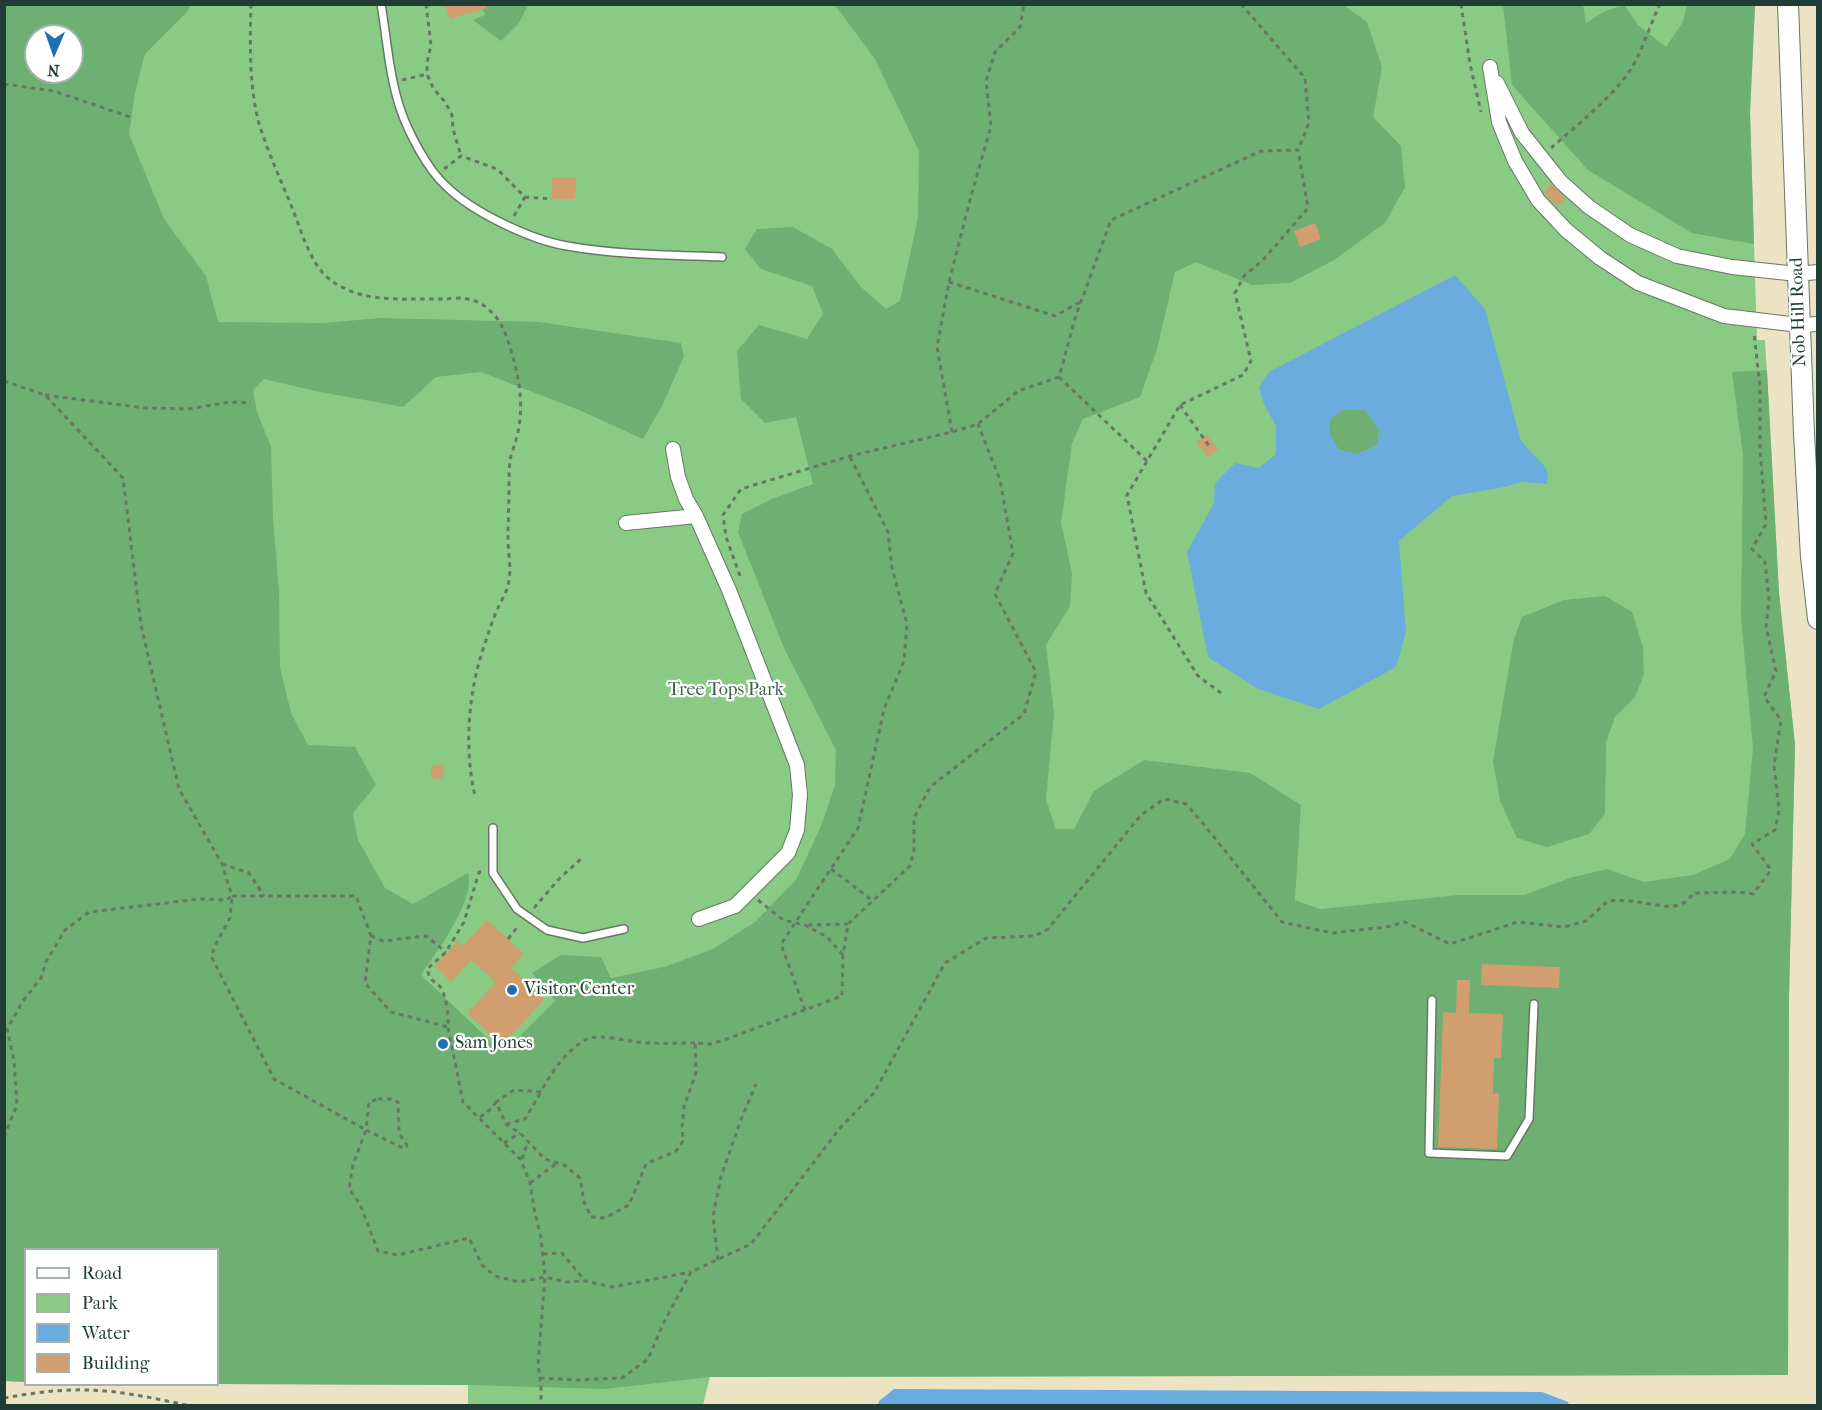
<!DOCTYPE html>
<style>
body{margin:0}
#map{position:relative;width:1822px;height:1410px;overflow:hidden;background:#ece3c4;font-family:"IM FELL French Canon",serif}
canvas{display:block}
.frame{position:absolute;inset:0;border:6px solid #1f3d34;pointer-events:none}
.legend{position:absolute;left:24px;top:1248px;width:195px;height:138px;box-sizing:border-box;background:#fff;border:2px solid #a5b1ae;margin:0;padding:8px 10px;list-style:none;font-size:18px;color:#1f3d34}
.legend li{display:flex;align-items:center;gap:12px;height:30px}
.legend b{width:30px;border:2px solid #a5b1ae}
.north{position:absolute;left:24px;top:24px;width:60px;height:60px;box-sizing:border-box;background:#fff;border:2px solid #a5b1ae;border-radius:50%;rotate:182deg;font-size:16px;font-weight:700;line-height:24px;text-align:center;color:#1f3d34}
.north::after{content:'';display:block;margin:auto;width:21px;height:27px;background:#1f6fb2;clip-path:polygon(50% 0,100% 100%,50% 72%,0 100%)}
</style>
<div id="map">
<canvas width="1822" height="1410"></canvas>
<div class="frame"></div>
<ul class="legend">
<li><b style="height:8px;background:#fff"></b>Road</li>
<li><b style="height:16px;background:#89cb84"></b>Park</li>
<li><b style="height:16px;background:#6bacdf"></b>Water</li>
<li><b style="height:16px;background:#d19e6f"></b>Building</li>
</ul>
<div class="north">N</div>
</div>
<script>
const ctx = document.querySelector('canvas').getContext('2d');
ctx.lineJoin = 'round';
function paint(path, color) {
  ctx.fillStyle = color;
  ctx.fill(path, 'evenodd');
}
function trace(path, color, width, dash) {
  ctx.strokeStyle = color;
  ctx.lineWidth = width;
  ctx.lineCap = dash ? 'butt' : 'round';
  ctx.setLineDash(dash || []);
  ctx.stroke(path);
}
function drawText(font, color, halo, rows, align = 'center') {
  ctx.font = font + ' "IM FELL French Canon",serif';
  ctx.lineWidth = 4.5;
  ctx.setLineDash([]);
  ctx.textBaseline = 'middle';
  ctx.strokeStyle = halo;
  ctx.fillStyle = color;
  for (const [text, x, y, turn = 0] of rows) {
    ctx.save();
    ctx.translate(x, y);
    ctx.rotate((+turn || 0) * Math.PI / 180);
    ctx.textAlign = isNaN(turn) ? turn : align;
    if (halo) ctx.strokeText(text, 0, 0);
    ctx.fillText(text, 0, 0);
    ctx.restore();
  }
}
const green = new Path2D(`
 M 5,5 L 1755,5 L 1750,113 L 1757,340 L 1765,340 L 1779,593 L 1795,745 L 1789,996 L 1788,1375 L 710,1377 L 703,1405 L 468,1405 L 468,1385 L 218,1384 L 218,1250 L 26,1250 L 25,1382 L 5,1381 ZM 36,36 L 72,36 L 72,72 L 36,72 Z`);
const forest = new Path2D(`
 M 5,5 L 191,5 L 187,12 L 145,54 L 135,93 L 129,134 L 164,219 L 206,276 L 218,322 L 323,323 L 381,318 L 539,322 L 681,343 L 684,356 L 663,404 L 643,439 L 579,410 L 481,372 L 436,377 L 403,407 L 315,391 L 264,379 L 253,390 L 257,412 L 271,447 L 273,518 L 279,591 L 280,667 L 291,713 L 308,745 L 355,747 L 376,785 L 353,813 L 358,840 L 385,888 L 413,904 L 468,873 C 476,900 436,953 421,975 L 503,1053 L 555,1001 L 532,973 L 561,955 L 601,957 L 611,978 L 664,967 L 713,949 L 755,922 L 796,880 L 821,826 L 835,785 L 836,750 L 784,648 L 738,532 L 742,514 L 772,499 L 813,484 L 796,417 L 765,423 L 741,399 L 737,351 L 759,325 L 807,339 L 823,314 L 812,286 L 761,269 L 745,249 L 757,229 L 793,227 L 832,249 L 860,286 L 886,309 L 900,301 L 918,217 L 919,151 L 875,59 L 835,5 L 1343,5 L 1367,22 L 1382,67 L 1373,117 L 1401,146 L 1405,187 L 1385,223 L 1334,260 L 1290,283 L 1252,285 L 1196,262 L 1175,272 L 1157,349 L 1140,397 L 1083,419 L 1072,443 L 1061,523 L 1072,573 L 1070,606 L 1046,645 L 1054,713 L 1046,799 L 1056,829 L 1074,829 L 1094,791 L 1144,760 L 1250,773 L 1301,805 L 1295,900 L 1320,909 L 1459,895 L 1524,895 L 1570,878 L 1607,869 L 1644,882 L 1693,875 L 1730,859 L 1745,834 L 1753,748 L 1741,617 L 1743,455 L 1732,372 L 1767,370 L 1779,593 L 1795,745 L 1789,996 L 1788,1375 L 710,1377 L 605,1389 L 468,1385 L 218,1384 L 218,1250 L 26,1250 L 25,1382 L 5,1381 ZM 36,36 L 72,36 L 72,72 L 36,72 Z
 M 481,5 L 528,5 L 519,23 L 501,41 L 473,20 L 485,15 Z
 M 1503,5 L 1583,5 L 1586,23 L 1605,11 L 1624,5 L 1638,25 L 1666,47 L 1683,22 L 1687,5 L 1755,5 L 1750,113 L 1754,244 L 1692,233 L 1588,170 L 1512,85 Z
 M 1365,409 L 1379,430 L 1378,444 C 1360,455 1357,455 1338,449 L 1329,433 L 1331,418 L 1343,410 Z
 M 1605,596 L 1632,612 L 1643,647 L 1644,674 L 1635,697 L 1615,717 L 1606,742 L 1605,814 L 1589,834 L 1547,847 L 1517,838 L 1500,801 L 1493,761 L 1514,639 L 1522,617 L 1564,600 Z`);
const water = new Path2D(`
 M 1455,275 L 1485,309 L 1521,441 L 1543,464 L 1548,473 L 1547,484 L 1521,482 L 1504,487 L 1452,496 L 1399,541 L 1406,632 L 1396,667 L 1319,709 L 1258,689 L 1208,657 L 1187,552 L 1214,503 L 1215,483 L 1235,463 L 1259,468 L 1276,454 L 1276,426 L 1264,404 L 1259,387 L 1269,372 ZM 1365,409 L 1379,430 L 1378,444 C 1360,455 1357,455 1338,449 L 1329,433 L 1331,418 L 1343,410 Z
 M 894,1389 L 1542,1392 L 1568,1402 L 1569,1405 L 878,1405 L 879,1401 Z`);
const building = new Path2D(`
 M 445,4 L 487,4 L 487,8 L 450,19 Z
 M 552,177 L 576,177 L 575,199 L 552,199 Z
 M 1551,184 L 1566,199 L 1557,206 L 1544,192 Z
 M 1315,223 L 1321,239 L 1300,247 L 1294,231 Z
 M 1207,435 L 1218,450 L 1208,457 L 1196,442 Z
 M 431,765 L 443,765 L 444,778 L 431,779 Z
 M 487,920 L 524,954 L 511,968 L 545,999 L 502,1045 L 467,1013 L 496,982 L 471,960 L 451,982 L 435,966 L 458,941 L 463,946 Z
 M 1482,964 L 1560,967 L 1559,988 L 1481,985 Z
 M 1457,980 L 1470,980 L 1469,1013 L 1503,1014 L 1501,1058 L 1494,1058 L 1493,1094 L 1499,1094 L 1497,1149 L 1438,1147 L 1443,1012 L 1456,1013 Z`);
const path = new Path2D(`
 M 251,4 C 250,43 249,82 258,120 C 267,151 281,180 293,210 C 301,230 310,263 328,278 C 361,305 404,298 444,299 C 451,299 460,297 468,299 C 485,302 499,317 505,333 C 517,365 525,399 518,432 C 516,442 512,451 510,460 C 509,470 509,480 509,489 C 509,505 508,522 508,538 C 508,553 512,570 508,586 C 506,593 501,601 498,608 C 492,621 488,635 483,649 C 468,695 464,749 475,796
 M 426,4 L 431,45 L 427,63 L 427,74 L 433,88 L 445,102 L 452,115 L 453,129 L 461,156
 M 1241,4 L 1305,78 L 1309,123 L 1298,150
 M 1461,4 L 1470,64 L 1481,112
 M 402,80 L 427,74
 M 4,84 L 54,91 L 130,117
 M 1551,148 C 1576,126 1613,97 1631,69 C 1643,49 1650,25 1660,4
 M 444,169 L 461,156 L 497,169 L 525,197 L 552,199
 M 514,216 L 525,197
 M 949,282 L 1055,316 L 1082,301
 M 1059,377 L 1147,461
 M 4,381 L 45,395 L 123,478 L 141,625 L 179,789 L 222,864 L 232,896 L 356,896 L 371,936 L 365,983 L 391,1012 L 448,1027
 M 45,395 L 145,408 L 189,409 L 229,402 L 251,403
 M 1180,405 L 1209,446
 M 952,432 L 937,347 L 949,282 L 970,200 L 991,126 L 986,81 L 995,52 L 1020,27 L 1024,4
 M 740,576 L 726,537 L 723,515 L 741,489 L 850,456 L 952,432 L 978,424 L 1018,391 L 1059,377 L 1076,315 L 1111,220 L 1261,151 L 1298,150 L 1308,208 L 1263,260 L 1244,276 L 1235,293 L 1251,361 L 1243,375 L 1180,405 L 1127,495 L 1146,593 L 1198,676 L 1221,693
 M 222,864 L 249,873 L 264,896
 M 831,869 L 873,901
 M 481,872 L 479,872 L 464,922 L 446,952 L 427,969 C 431,984 434,979 441,988 C 446,995 449,1019 448,1027 L 463,1102 L 521,1160 L 530,1183 L 534,1208 L 541,1238 L 545,1277 L 538,1364 L 541,1388 L 541,1406
 M 758,900 L 783,920 L 805,925 L 827,937 L 843,955
 M 534,908 L 559,879 L 582,858
 M 808,925 L 848,924
 M 371,936 L 383,941 L 426,936 L 446,952
 M 508,939 L 519,925
 M 805,1010 L 781,944 L 858,828 L 884,709 L 904,661 L 907,624 L 892,568 L 888,532 L 850,457
 M 695,1043 C 679,1043 663,1044 648,1043 C 633,1043 600,1033 587,1039 C 569,1047 549,1075 541,1092 L 514,1090 L 496,1102 L 506,1124 L 520,1133 L 545,1159 L 564,1165 L 580,1178 L 584,1202 L 591,1217 L 605,1218 L 629,1205 L 646,1164 L 676,1151 L 683,1141 L 682,1127 L 684,1107 L 696,1072 L 695,1043 L 710,1044 L 724,1040 L 842,996 L 843,955 L 848,924 L 910,866 L 914,850 L 914,818 L 930,787 L 1024,714 L 1036,672 L 995,594 L 1013,553 L 1000,480 L 978,424
 M 378,1099 L 392,1099 L 398,1102 L 399,1132 C 401,1138 405,1140 407,1146 L 403,1148 L 366,1130 L 369,1102 Z
 M 480,1117 L 491,1109 L 496,1102
 M 506,1124 L 525,1119 L 541,1092
 M 4,1137 L 17,1105 L 14,1060 L 7,1029 L 23,1001 L 41,978 L 46,962 L 65,930 L 89,912 L 200,899 L 226,900 L 232,896 L 230,918 L 217,942 L 211,956 L 274,1079 L 366,1130 L 353,1165 L 349,1189 L 360,1204 L 378,1251 L 398,1255 L 469,1238 L 482,1265 L 495,1276 L 519,1282 L 545,1277 L 565,1282 L 585,1281 L 613,1287 L 691,1272
 M 504,1143 L 520,1133
 M 522,1159 L 528,1141
 M 530,1183 L 557,1163
 M 543,1254 L 562,1253 L 585,1281
 M 718,1260 L 713,1216 L 721,1177 L 740,1122 L 756,1084
 M 540,1378 L 578,1380 L 622,1378 L 648,1359 L 664,1322 L 691,1272 L 751,1244 L 841,1127 L 874,1093 L 945,963 L 986,938 L 1035,936 L 1048,929 L 1141,815 L 1164,799 L 1186,804 L 1201,821 L 1282,922 L 1332,933 L 1386,927 L 1405,922 L 1450,944 L 1518,922 L 1564,927 L 1586,921 L 1609,900 C 1619,901 1628,900 1638,902 C 1657,904 1682,914 1693,893 L 1739,892 L 1753,894 L 1771,870 L 1752,844 L 1775,830 L 1779,811 L 1774,765 L 1781,720 L 1764,697 L 1776,671 L 1766,627 L 1769,599 L 1765,562 L 1752,549 L 1766,524 L 1760,449 L 1760,387 L 1754,333
 M 4,1398 C 32,1393 61,1389 89,1390 C 123,1391 157,1399 191,1406`);
const service = new Path2D(`
 M 381,4 C 387,39 389,75 400,108 C 408,132 427,169 446,186 C 472,212 531,240 567,246 C 618,255 671,255 722,257
 M 493,828 L 493,873 L 517,909 L 547,930 L 583,938 L 624,929
 M 1432,1000 L 1429,1153 L 1507,1156 L 1529,1119 L 1534,1004`);
const minor = new Path2D(`
 M 1490,67 L 1499,122 L 1515,161 L 1538,200 L 1566,230 L 1600,258 L 1638,283 L 1724,316 L 1799,325 L 1818,324
 M 1497,83 L 1522,133 L 1561,182 L 1589,207 L 1630,235 L 1677,256 L 1732,267 L 1797,274 L 1818,272
 M 673,449 L 678,477 L 686,499 L 696,516 L 729,590 L 797,765 L 800,795 L 797,830 L 788,853 L 735,906 L 699,919
 M 626,523 L 696,516`);
const secondary = new Path2D(`
 M 1788,4 L 1804,434 L 1811,557 L 1818,619`);
const markers = [
 [512,990,6,"#1f6fb2"],
 [443,1044,6,"#1f6fb2"]
];
const streetNames = [
 ["Nob Hill Road",1799,312,-92]
];
const parkNames = [
 ["Tree Tops Park",726,691]
];
const poiNames = [
 ["Visitor Center",524,990],
 ["Sam Jones",455,1044]
];
paint(green, '#89cb84');
paint(forest, '#6eaf72');
paint(water, '#6bacdf');
paint(building, '#d19e6f');
trace(service, '#677766', 10);
trace(minor, '#677766', 16);
trace(secondary, '#677766', 22);
trace(path, '#677766', 3, [4.5, 4.5]);
trace(service, '#fff', 7);
trace(minor, '#fff', 14);
trace(secondary, '#fff', 20);
for (const [x, y, r, color] of markers) {
  const dot = new Path2D();
  dot.arc(x, y, r, 0, 2 * Math.PI);
  ctx.fillStyle = color;
  ctx.fill(dot);
  trace(dot, '#fff', 2);
}
drawText('18px', '#1f3d34', '#fff', streetNames);
drawText('18px', '#3a6048', '#fff', parkNames);
drawText('18px', '#1f3d34', '#fff', poiNames, 'left');
</script>
